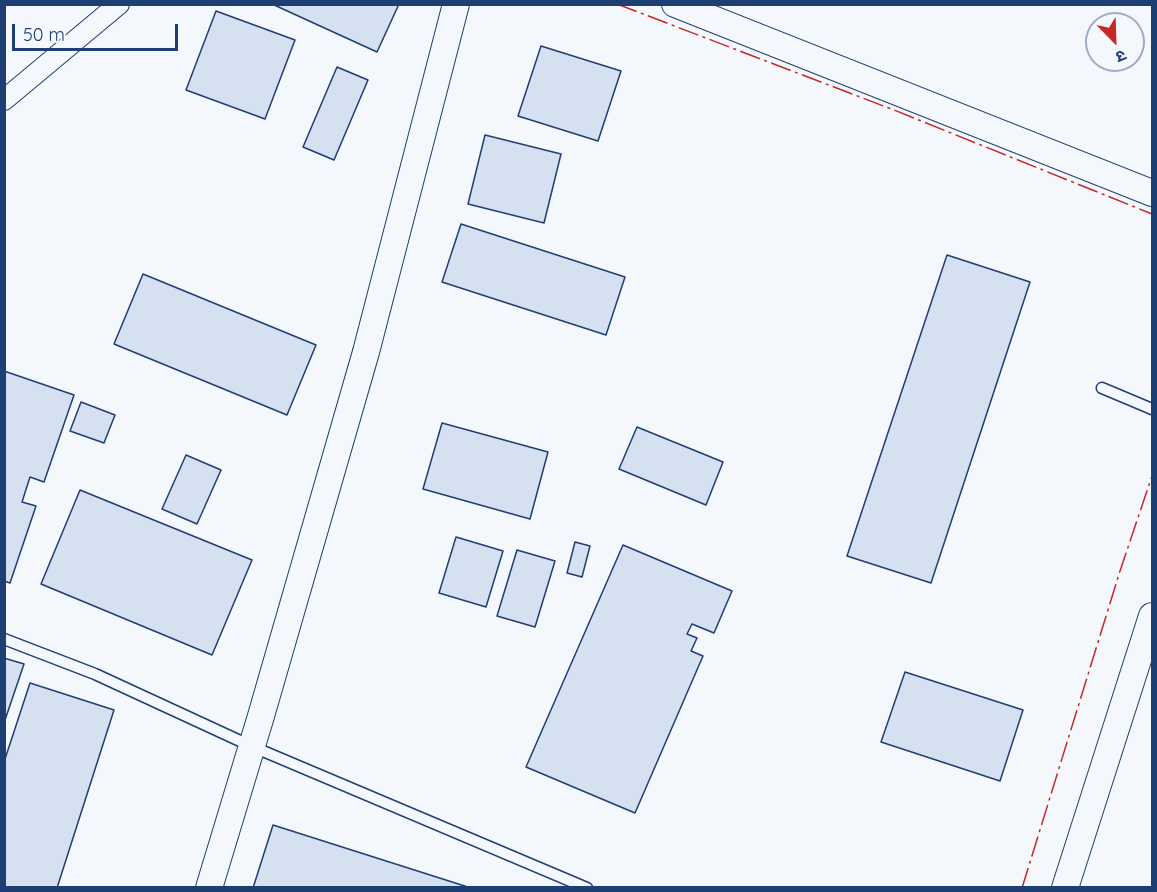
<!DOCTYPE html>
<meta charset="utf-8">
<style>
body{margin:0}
#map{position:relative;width:1157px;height:892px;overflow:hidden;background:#f4f7fb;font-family:Quicksand,"Noto Sans Devanagari",sans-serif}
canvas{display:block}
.frame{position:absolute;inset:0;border:6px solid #1d3f73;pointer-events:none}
.north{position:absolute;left:1085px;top:12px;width:60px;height:60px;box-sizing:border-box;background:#f4f7fb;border:2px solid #9eadc5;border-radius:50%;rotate:157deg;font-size:16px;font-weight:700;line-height:24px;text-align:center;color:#1d3f73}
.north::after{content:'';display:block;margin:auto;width:21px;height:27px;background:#c62828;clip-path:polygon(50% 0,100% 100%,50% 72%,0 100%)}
.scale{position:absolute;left:12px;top:24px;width:166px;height:27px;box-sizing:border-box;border:3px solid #1d3f73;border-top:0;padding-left:8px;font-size:18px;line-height:21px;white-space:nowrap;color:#1d3f73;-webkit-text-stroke:4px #f4f7fb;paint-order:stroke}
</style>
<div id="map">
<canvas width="1157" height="892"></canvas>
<div class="frame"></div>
<div class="north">उ</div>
<div class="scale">50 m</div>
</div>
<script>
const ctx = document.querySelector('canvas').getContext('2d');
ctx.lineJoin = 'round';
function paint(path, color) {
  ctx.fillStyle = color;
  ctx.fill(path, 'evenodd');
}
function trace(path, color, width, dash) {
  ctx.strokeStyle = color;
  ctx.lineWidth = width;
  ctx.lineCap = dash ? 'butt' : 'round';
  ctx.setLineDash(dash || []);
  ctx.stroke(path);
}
const building = new Path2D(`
 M 272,4 L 399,4 L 377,52 Z
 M 216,11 L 295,40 L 265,119 L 186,90 Z
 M 541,46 L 621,71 L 598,141 L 518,116 Z
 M 337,67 L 368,80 L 334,160 L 303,147 Z
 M 485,135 L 561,154 L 544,223 L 468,204 Z
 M 461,224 L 625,277 L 606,335 L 442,282 Z
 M 947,255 L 1030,282 L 931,583 L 847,556 Z
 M 143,274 L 316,345 L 287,415 L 114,344 Z
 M 4,371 L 74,395 L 44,482 L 30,477 L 22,502 L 36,506 L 10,583 L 4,581 Z
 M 81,402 L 115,415 L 104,443 L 70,431 Z
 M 442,423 L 548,452 L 530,519 L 423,489 Z
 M 637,427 L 723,462 L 706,505 L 619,469 Z
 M 186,455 L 221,470 L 197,524 L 162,509 Z
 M 80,490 L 252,560 L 212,655 L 41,584 Z
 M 456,537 L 503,551 L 486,607 L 439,593 Z
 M 575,542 L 590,546 L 582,577 L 567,573 Z
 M 623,545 L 732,591 L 714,633 L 692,624 L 687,634 L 697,638 L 691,651 L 703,656 L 635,813 L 526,767 Z
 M 517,550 L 555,561 L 535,627 L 497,616 Z
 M 4,658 L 24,664 L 4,723 Z
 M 905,672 L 1023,710 L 1000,781 L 881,742 Z
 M 30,683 L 114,710 L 57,888 L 4,888 L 4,762 Z
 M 273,825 L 471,888 L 253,888 Z`);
const service = new Path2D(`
 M 1102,388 L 1152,409
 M 4,639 L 95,674 L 251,746 L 587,888`);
const minor = new Path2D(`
 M 4,100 L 119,4`);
const tertiary = new Path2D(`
 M 675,4 L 1152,193
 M 209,888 L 261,716 L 366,352 L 456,4
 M 1065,888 L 1152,616`);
const power = new Path2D(`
 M 617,4 L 894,110 L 1152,214
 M 1022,888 L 1120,571 L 1152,476`);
paint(building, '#d5e0f0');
trace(building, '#1d3f73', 1.5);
trace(service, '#1d3f73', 13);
trace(minor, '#1d3f73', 22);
trace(tertiary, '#1d3f73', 28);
trace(service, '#f4f7fb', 10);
trace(minor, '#f4f7fb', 20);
trace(tertiary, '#f4f7fb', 26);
trace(power, '#c62828', 1.5, [21, 4.5, 3, 4.5]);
</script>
